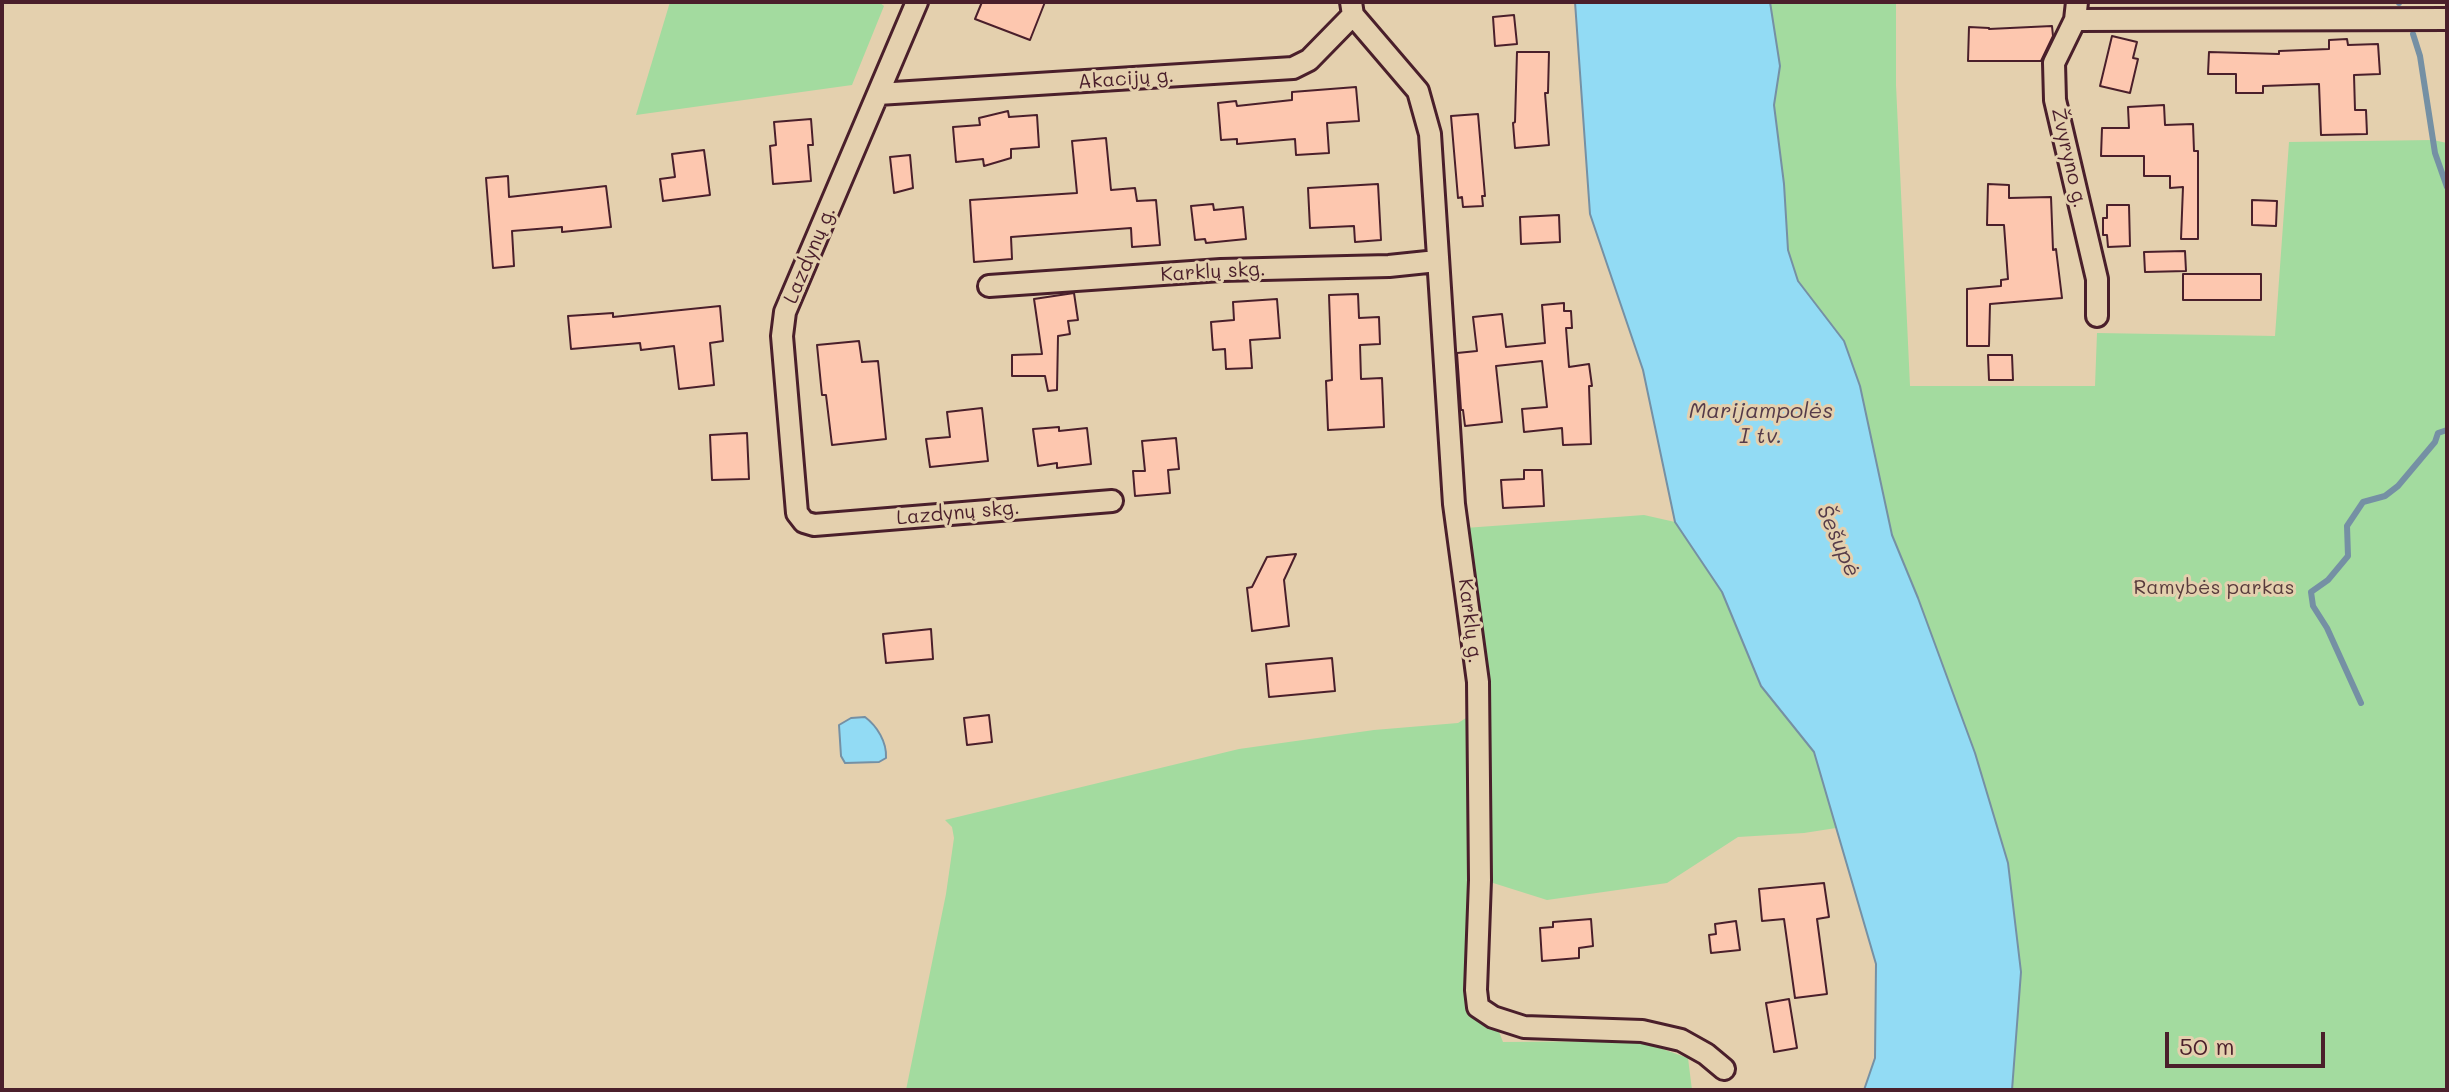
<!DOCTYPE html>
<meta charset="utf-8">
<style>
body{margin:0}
#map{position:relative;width:2449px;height:1092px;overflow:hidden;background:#e4d0ae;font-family:Mali,sans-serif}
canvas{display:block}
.frame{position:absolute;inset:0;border:4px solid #4a1f2b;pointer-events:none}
.scale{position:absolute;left:2165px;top:1032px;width:160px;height:36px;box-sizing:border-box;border:4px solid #4a1f2b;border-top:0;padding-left:10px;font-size:24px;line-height:28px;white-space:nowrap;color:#4a1f2b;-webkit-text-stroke:6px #e4d0ae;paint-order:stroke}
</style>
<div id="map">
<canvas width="2449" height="1092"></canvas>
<div class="frame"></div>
<div class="scale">50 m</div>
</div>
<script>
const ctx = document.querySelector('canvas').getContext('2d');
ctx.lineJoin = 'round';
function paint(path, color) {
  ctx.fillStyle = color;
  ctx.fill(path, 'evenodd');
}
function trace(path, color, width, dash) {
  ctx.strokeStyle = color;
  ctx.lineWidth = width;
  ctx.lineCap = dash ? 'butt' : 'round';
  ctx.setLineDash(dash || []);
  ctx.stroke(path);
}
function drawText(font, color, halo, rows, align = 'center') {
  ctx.font = font + ' Mali,sans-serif';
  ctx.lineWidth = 6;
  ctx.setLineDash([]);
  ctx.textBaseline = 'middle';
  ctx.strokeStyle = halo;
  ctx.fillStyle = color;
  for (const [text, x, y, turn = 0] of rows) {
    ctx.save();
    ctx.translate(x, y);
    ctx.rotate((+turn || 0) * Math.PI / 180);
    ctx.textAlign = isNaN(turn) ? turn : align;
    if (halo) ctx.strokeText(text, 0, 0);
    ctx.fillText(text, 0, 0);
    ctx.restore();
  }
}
const green = new Path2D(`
 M 670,2 L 879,2 L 884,6 L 852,85 L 636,115 Z
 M 1770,2 L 1896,2 L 1896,85 L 1910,386 L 2095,386 L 2097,333 L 2275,336 L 2289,142 L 2433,140 L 2447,143 L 2447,1090 L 2012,1090 L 2021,972 L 2008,863 L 1975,753 L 1918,598 L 1892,535 L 1860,386 L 1844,341 L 1798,281 L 1788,250 L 1784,184 L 1774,105 L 1780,66 Z
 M 1644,515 L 1675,522 L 1722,592 L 1761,686 L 1814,752 L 1836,828 L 1804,833 L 1738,837 L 1667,883 L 1547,900 L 1490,882 L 1487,1001 L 1503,1042 L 1640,1041 L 1688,1058 L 1692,1090 L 906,1090 L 946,894 L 954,838 L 952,827 L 945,820 L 1239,749 L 1374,730 L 1458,723 L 1490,703 L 1480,616 L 1465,528 Z`);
const water = new Path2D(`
 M 1575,2 L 1770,2 L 1780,66 L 1774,105 L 1784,184 L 1788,250 L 1798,281 L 1844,341 L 1860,386 L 1892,535 L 1918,598 L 1975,753 L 2008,863 L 2021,972 L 2012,1090 L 1864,1090 L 1875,1058 L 1876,964 L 1814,752 L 1761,686 L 1722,592 L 1675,522 L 1643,370 L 1590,214 Z
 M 865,717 C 877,726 887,742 886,758 L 879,762 L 845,763 L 841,756 L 839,725 L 851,718 Z`);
const stream = new Path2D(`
 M 2399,2 L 2399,3
 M 2413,34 L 2420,56 L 2435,153 L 2447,187
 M 2361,703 L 2327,628 L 2313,606 L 2311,592 L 2328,580 L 2348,556 L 2347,526 L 2363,502 L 2385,496 L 2398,486 L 2435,442 L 2438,433 L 2447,430`);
const building = new Path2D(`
 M 982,2 L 1045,2 L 1030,40 L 975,19 Z
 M 1514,15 L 1517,44 L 1495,46 L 1493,17 Z
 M 2052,26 L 2053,36 L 2041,61 L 1968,61 L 1969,27 L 1989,28 L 1989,29 Z
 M 2112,36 L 2137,42 L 2133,58 L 2138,59 L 2130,93 L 2100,86 Z
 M 2347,39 L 2348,45 L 2378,44 L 2380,74 L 2354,75 L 2355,110 L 2366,110 L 2367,134 L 2321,135 L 2319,84 L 2263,86 L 2263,93 L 2236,93 L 2236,74 L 2208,74 L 2209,52 L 2279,54 L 2279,51 L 2329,49 L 2329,40 Z
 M 1517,52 L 1549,52 L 1548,93 L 1545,93 L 1549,145 L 1515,148 L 1513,123 L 1515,122 Z
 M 1356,87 L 1359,121 L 1327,123 L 1329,153 L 1296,155 L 1295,139 L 1237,144 L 1237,139 L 1221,140 L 1218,103 L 1236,101 L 1237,106 L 1292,100 L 1292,92 Z
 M 2164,105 L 2165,125 L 2193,124 L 2194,151 L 2198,151 L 2198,239 L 2181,239 L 2183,187 L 2170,188 L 2170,176 L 2144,176 L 2144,156 L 2101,156 L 2102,128 L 2129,128 L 2128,107 Z
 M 1008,111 L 1009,117 L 1037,115 L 1039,147 L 1011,149 L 1011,158 L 984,166 L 983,159 L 956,162 L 953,127 L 980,125 L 979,118 Z
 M 1478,114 L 1485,196 L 1482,196 L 1483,206 L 1463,207 L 1462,197 L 1458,198 L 1451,116 Z
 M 811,119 L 813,145 L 808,145 L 811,181 L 773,184 L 770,146 L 776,145 L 774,122 Z
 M 1106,138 L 1111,190 L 1135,188 L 1137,201 L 1156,200 L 1160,245 L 1132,247 L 1131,228 L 1011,237 L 1012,259 L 974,262 L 970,200 L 1077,193 L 1072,141 Z
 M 704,150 L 710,195 L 663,201 L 660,179 L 675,177 L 672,154 Z
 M 910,155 L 913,188 L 894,193 L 890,157 Z
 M 508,176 L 509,197 L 606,186 L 611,227 L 562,232 L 562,227 L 512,231 L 514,266 L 493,268 L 486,178 Z
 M 1378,184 L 1381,240 L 1355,242 L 1354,226 L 1310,228 L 1308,188 Z
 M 1988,184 L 2009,185 L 2009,198 L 2051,197 L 2053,250 L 2056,249 L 2062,298 L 1990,304 L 1989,346 L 1967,346 L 1967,289 L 2001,286 L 2001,280 L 2008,279 L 2004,225 L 1987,225 Z
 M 2252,200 L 2277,201 L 2276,226 L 2252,225 Z
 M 1213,204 L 1214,210 L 1243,207 L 1246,239 L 1206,243 L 1205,239 L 1195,240 L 1191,206 Z
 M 2107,205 L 2129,205 L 2130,246 L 2108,247 L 2107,235 L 2103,235 L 2103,218 L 2107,218 Z
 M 1559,215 L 1560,242 L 1521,244 L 1520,217 Z
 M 2185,251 L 2186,271 L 2145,272 L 2144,252 Z
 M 2183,274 L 2261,274 L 2261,300 L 2183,300 Z
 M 1074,293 L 1078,320 L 1068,321 L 1070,334 L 1058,336 L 1057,390 L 1048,391 L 1045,376 L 1012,376 L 1012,355 L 1042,354 L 1034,299 Z
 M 1358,294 L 1359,318 L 1379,317 L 1380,344 L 1360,345 L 1361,379 L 1382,378 L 1384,427 L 1328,430 L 1326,381 L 1332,380 L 1329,295 Z
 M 1277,299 L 1280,338 L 1250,340 L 1252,368 L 1226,369 L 1225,349 L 1213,350 L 1211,322 L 1234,320 L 1233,302 Z
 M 1564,303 L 1564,311 L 1571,311 L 1572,328 L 1566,328 L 1569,367 L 1589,364 L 1592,386 L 1589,386 L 1591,444 L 1563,445 L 1562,428 L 1524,432 L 1522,409 L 1547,407 L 1542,361 L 1496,366 L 1502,422 L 1465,426 L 1463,410 L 1461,410 L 1457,353 L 1477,351 L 1473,317 L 1502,314 L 1506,347 L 1545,343 L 1542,305 Z
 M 720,306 L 723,341 L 710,343 L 714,385 L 679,389 L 674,346 L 641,350 L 640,343 L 571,349 L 568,316 L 613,313 L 613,317 Z
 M 859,341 L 862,362 L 878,361 L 886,439 L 832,445 L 826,395 L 822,395 L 817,345 Z
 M 1988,355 L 2012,355 L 2013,380 L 1989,380 Z
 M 982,408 L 988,461 L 930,467 L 926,439 L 950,437 L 947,412 Z
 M 1059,427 L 1059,431 L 1087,428 L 1091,464 L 1057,468 L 1057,463 L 1038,466 L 1033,429 Z
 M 747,433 L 749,479 L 712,480 L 710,435 Z
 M 1176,438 L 1179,469 L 1168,470 L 1170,493 L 1135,496 L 1133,471 L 1145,471 L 1142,441 Z
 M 1524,470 L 1542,470 L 1544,506 L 1503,508 L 1501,480 L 1524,479 Z
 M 1296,554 L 1284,580 L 1289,626 L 1252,631 L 1247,588 L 1252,587 L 1267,557 Z
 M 931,629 L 933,659 L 886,663 L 883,634 Z
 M 1332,658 L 1335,691 L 1269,697 L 1266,664 Z
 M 989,715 L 992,742 L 967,745 L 964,718 Z
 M 1824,883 L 1829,917 L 1817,919 L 1827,994 L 1795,998 L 1784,919 L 1762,921 L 1759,889 Z
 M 1591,919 L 1593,946 L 1579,948 L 1579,958 L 1542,961 L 1540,928 L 1553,927 L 1553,922 Z
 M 1736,921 L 1740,950 L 1711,953 L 1709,935 L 1716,934 L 1715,924 Z
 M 1789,999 L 1797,1048 L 1774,1052 L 1766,1003 Z`);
const street = new Path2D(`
 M 917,2 L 785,312 L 782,336 L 797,513 L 804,522 L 814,525 L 1112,501
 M 1351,2 L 1353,15 L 1418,91 L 1430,134 L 1454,504 L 1478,682 L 1480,880 L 1476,990 L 1478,1007 L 1493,1017 L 1524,1027 L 1642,1031 L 1681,1040 L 1706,1054 L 1724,1069
 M 2077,2 L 2075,20 L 2054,63 L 2055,100 L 2097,279 L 2097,316
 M 2075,20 L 2447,19
 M 878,94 L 1293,68 L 1309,60 L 1353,15
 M 989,286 L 1221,270 L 1389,266 L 1437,261`);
const streetNames = [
 ["Akacijų g.",1126,79,-4],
 ["Žvyryno g.",2069,158,77],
 ["Lazdynų g.",810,255,-67],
 ["Karklų skg.",1213,272,-3],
 ["Lazdynų skg.",958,513,-5],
 ["Karklų g.",1470,621,83]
];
const parkNames = [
 ["Ramybės parkas",2214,588]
];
const waterNames = [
 ["Marijampolės",1761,411],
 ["I tv.",1761,436],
 ["Šešupė",1838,541,66]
];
paint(green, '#a3db9f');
paint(water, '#92dbf4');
trace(water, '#7590a4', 2);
trace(stream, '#7590a4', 6);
paint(building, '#fdc7af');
trace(building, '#4a1f2b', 2);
trace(street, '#4a1f2b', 26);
trace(street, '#e4d0ae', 20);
drawText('20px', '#4a1f2b', '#e4d0ae', streetNames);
drawText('20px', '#573b3c', '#e4d0ae', parkNames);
drawText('italic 22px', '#553b49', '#e4d0ae', waterNames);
</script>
